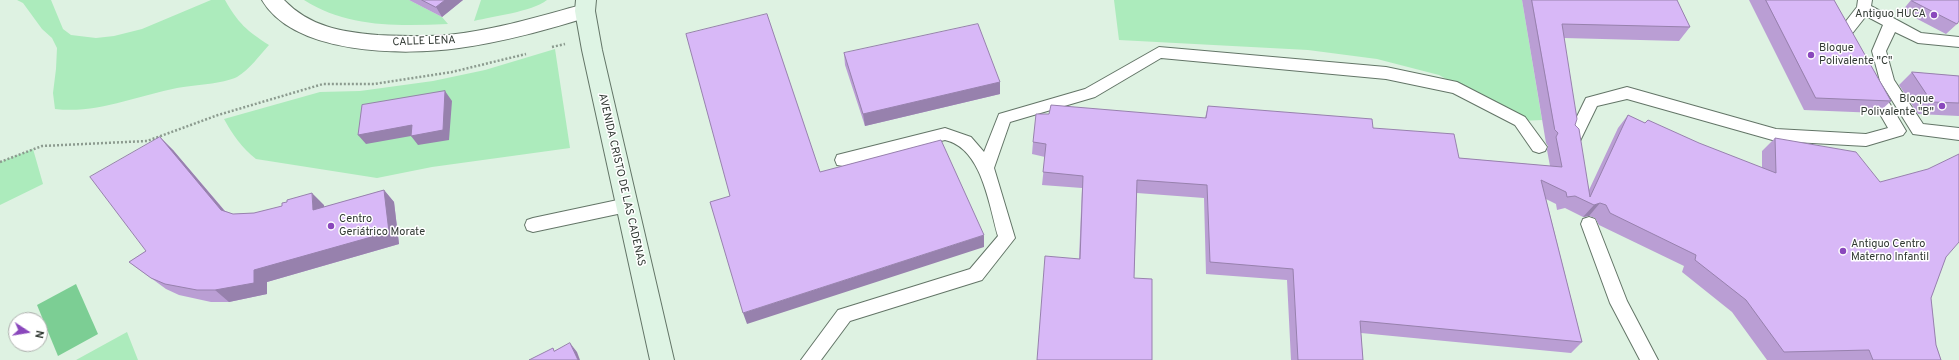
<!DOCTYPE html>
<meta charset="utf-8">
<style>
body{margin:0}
#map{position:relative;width:1959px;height:360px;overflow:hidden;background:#def2e2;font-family:Overpass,sans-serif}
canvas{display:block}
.north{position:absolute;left:8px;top:312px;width:40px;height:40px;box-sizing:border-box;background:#fff;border:1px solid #adb0ad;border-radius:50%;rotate:102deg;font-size:11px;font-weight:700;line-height:16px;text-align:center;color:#313933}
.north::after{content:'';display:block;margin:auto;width:14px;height:18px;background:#8a47bc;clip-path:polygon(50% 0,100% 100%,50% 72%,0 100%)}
</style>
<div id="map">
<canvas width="1959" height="360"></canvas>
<div class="north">N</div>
</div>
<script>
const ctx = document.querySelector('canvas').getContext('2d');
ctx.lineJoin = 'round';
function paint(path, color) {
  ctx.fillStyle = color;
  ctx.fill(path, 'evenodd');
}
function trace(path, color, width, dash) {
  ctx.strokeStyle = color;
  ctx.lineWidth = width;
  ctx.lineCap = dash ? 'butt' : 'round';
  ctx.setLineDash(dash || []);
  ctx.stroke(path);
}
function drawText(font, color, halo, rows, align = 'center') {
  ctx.font = font + ' Overpass,sans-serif';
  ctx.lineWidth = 3;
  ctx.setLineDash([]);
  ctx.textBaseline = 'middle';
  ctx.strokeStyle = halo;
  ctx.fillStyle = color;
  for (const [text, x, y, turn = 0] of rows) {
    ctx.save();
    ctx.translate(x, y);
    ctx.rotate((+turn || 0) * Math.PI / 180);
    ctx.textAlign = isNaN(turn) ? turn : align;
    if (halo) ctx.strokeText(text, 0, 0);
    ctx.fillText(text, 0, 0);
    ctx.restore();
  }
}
const green = new Path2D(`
 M 17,0 L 51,0 L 63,29 L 71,35 L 96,38 L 114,36 L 142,29 L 211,0 L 225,0 C 238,23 247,31 269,45 C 259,56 250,69 237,77 C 223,84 193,85 177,88 C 136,96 97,114 55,109 L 53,93 L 56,69 L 57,48 L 52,38 L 42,29 L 23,3 Z
 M 304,0 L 409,0 L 442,17 L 448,24 C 398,26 348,28 304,0 Z
 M 481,0 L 547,0 C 531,12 494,16 474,21 Z
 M 1114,0 L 1522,0 L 1542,120 L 1520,121 L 1439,75 L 1377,59 L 1308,50 L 1119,40 Z
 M 555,49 L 570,148 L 432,167 L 377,178 L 256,159 C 242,148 232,134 224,119 L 320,92 L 360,91 L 433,81 L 485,70 Z
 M 33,149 L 43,184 L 0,205 L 0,162 Z
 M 127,332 L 138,360 L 76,360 Z`);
const water = new Path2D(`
 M 76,284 L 98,334 L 58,356 L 37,305 Z`);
const path = new Path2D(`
 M 552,47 L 565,44
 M 0,162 L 42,146 L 147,141 L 218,115 L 323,84 L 374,84 L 452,72 L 526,54`);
const lane = new Path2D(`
 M 1858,0 L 1872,0 L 1871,6 L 1921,33 L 1959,37 L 1959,47 L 1918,43 L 1895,32 L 1886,51 L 1894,80 L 1923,124 L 1959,128 L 1959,140 L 1913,134 L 1880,81 L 1872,51 L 1883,25 L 1866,16 L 1851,35 L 1856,45 L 1854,49 L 1849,50 L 1844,49 L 1836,34 L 1857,7 Z
 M 1159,47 L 1386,67 L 1457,82 L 1525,117 L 1547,147 L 1545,151 L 1539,153 L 1533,151 L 1515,125 L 1453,93 L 1386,79 L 1161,58 L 1095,97 L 1010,122 L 994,168 L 1015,238 L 982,280 L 850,321 L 821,360 L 801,360 L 838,310 L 970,269 L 998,236 C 989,205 982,148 945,140 L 843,166 L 837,165 L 835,160 L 837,155 L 945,128 L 971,137 L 984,152 L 999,114 L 1085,89 Z
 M 1873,82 L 1878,84 L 1906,131 L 1903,135 L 1866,146 L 1776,141 L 1627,99 L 1597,106 L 1580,141 L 1575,143 L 1570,141 L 1567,137 L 1586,98 L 1627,87 L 1776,129 L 1866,134 L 1888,128 L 1865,88 L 1868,84 Z
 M 627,198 L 633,200 L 635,205 L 633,210 L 627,212 L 533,232 L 527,230 L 525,225 L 527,220 L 533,218 Z
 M 1589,217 L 1595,219 L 1597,224 L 1627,301 L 1658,360 L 1640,360 L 1610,303 L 1581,224 L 1583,219 Z`);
const street = new Path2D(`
 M 262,0 L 284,0 C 310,27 342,32 378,35 C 401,36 425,37 448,35 C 495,30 540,16 585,4 L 592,6 L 595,11 L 592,16 C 549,29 504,42 459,48 C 404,56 294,55 262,0 Z`);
const secondary = new Path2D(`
 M 576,0 L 596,0 L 595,11 L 602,50 L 674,360 L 650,360 L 582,50 L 575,11 Z`);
const wall = new Path2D(`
 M 409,0 L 463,0 L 442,17 Z
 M 1522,0 L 1677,0 L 1690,27 L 1679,41 L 1564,38 L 1575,125 L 1589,190 L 1618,128 L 1628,115 L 1645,123 L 1762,168 L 1762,151 L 1775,138 L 1880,182 L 1946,257 L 1931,298 L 1936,345 L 1941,360 L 1767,360 L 1732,312 L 1682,272 L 1684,266 L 1599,225 L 1595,218 L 1589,216 L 1583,217 L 1565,208 L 1557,210 L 1556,204 L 1546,199 L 1582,342 L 1571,353 L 1361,333 L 1363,360 L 1291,360 L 1287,280 L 1206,274 L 1204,198 L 1137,193 L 1134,278 L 1152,360 L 1079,258 L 1082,188 L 1042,185 L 1045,157 L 1032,154 L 1033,142 L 1205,118 L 1208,106 L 1373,128 L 1459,158 L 1550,166 L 1547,150 L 1548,146 L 1546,143 Z
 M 1749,0 L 1834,0 L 1891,101 L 1878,113 L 1804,110 Z
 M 1911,0 L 1959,0 L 1957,24 L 1946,34 L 1902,11 Z
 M 844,53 L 1000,82 L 1000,94 L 865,126 L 845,65 Z
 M 1912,72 L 1959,76 L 1959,116 L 1918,114 L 1899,85 Z
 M 160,137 L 173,150 L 225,211 L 233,214 L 254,213 L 324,205 L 324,207 L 384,190 L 394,202 L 399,244 L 267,282 L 267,294 L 229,302 L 211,302 L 179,295 L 166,289 L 129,262 L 146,251 Z`);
const shadedWall = new Path2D(`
 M 445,0 L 463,0 L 442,17 L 436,7 Z
 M 1000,82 L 1000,94 L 865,126 L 863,114 Z
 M 445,91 L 452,101 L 449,140 L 418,145 L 411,136 L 366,144 L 358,135 Z
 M 160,137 L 173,150 L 234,222 L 221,210 Z
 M 384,190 L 394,202 L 399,244 L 267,282 L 267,294 L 229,302 L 215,290 L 254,270 Z
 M 312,193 L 324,205 L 325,223 L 313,210 Z
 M 1600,203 L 1589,216 L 1583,217 L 1594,205 Z
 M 984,235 L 984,247 L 747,324 L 743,313 Z
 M 570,343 L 577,352 L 580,360 L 578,360 Z`);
const building = new Path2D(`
 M 422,0 L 445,0 L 436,7 Z
 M 1532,0 L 1677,0 L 1690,27 L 1562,24 L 1577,119 L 1575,125 L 1579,129 L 1590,197 L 1628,115 L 1645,123 L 1648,120 L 1699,143 L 1776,173 L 1775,138 L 1856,152 L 1880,182 L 1928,169 L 1959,154 L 1959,242 L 1946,257 L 1931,298 L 1936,345 L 1941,360 L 1873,360 L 1869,350 L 1784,352 L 1746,300 L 1695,260 L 1696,255 L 1610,213 L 1606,205 L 1600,203 L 1594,205 L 1575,196 L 1567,197 L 1566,192 L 1541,180 L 1582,342 L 1360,321 L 1363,360 L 1298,360 L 1293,269 L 1210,262 L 1207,185 L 1137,180 L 1134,278 L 1152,279 L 1152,360 L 1037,360 L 1045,256 L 1080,259 L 1083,176 L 1043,172 L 1046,144 L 1033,142 L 1036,114 L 1049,114 L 1051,105 L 1206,118 L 1208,106 L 1372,119 L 1373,128 L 1454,134 L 1459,158 L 1562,167 L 1556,137 L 1558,133 L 1555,130 Z
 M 1766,0 L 1834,0 L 1891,101 L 1816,98 Z
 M 1913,0 L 1959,0 L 1959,21 L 1957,24 L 1912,1 Z
 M 767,14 L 820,172 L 941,140 L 984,235 L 743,313 L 710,202 L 730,196 L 686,34 Z
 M 978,24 L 1000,82 L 863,114 L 844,53 Z
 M 1912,72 L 1959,76 L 1959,103 L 1932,102 Z
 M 445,91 L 443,130 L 411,136 L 412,125 L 358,135 L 362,105 Z
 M 160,137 L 221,210 L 233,214 L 254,213 L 282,206 L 282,203 L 287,202 L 287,200 L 312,193 L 313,210 L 384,190 L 389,232 L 254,270 L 254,283 L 215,290 L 197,290 L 165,284 L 151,278 L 129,262 L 146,251 L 90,177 Z
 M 570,343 L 578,360 L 529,360 L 553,348 L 554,351 Z`);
const markers = [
 [1934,15,4,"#8a47bc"],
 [1811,55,4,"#8a47bc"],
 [1942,106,4,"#8a47bc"],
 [331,226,4,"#8a47bc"],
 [1843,251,4,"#8a47bc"]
];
const poiNames = [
 ["Antiguo HUCA",1926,15,"right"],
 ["Bloque",1819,49],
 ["Polivalente \"C\"",1819,62],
 ["Bloque",1934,100,"right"],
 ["Polivalente \"B\"",1934,113,"right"],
 ["Centro",339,220],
 ["Geriátrico Morate",339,233],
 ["Antiguo Centro",1851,245],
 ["Materno Infantil",1851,258]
];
const streetNames = [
 ["CALLE LENA",424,42,-2],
 ["AVENIDA CRISTO DE LAS CADENAS",621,180,77]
];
paint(green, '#acebbc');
paint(water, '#7cce94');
trace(lane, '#637567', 2);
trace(street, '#637567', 2);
trace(secondary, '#637567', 2);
trace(path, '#8c9b8f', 2.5, [2, 2]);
paint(lane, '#fff');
paint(street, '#fff');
paint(secondary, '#def4e4');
paint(wall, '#ba9ed4');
paint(shadedWall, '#9781ad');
paint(building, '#d8b8f7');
trace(building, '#9781ad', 1);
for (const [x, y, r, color] of markers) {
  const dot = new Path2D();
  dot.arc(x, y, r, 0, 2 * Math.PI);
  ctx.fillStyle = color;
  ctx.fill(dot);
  trace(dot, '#fff', 1.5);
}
drawText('11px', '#313933', '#fff', poiNames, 'left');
drawText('11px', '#313933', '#fff', streetNames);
</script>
